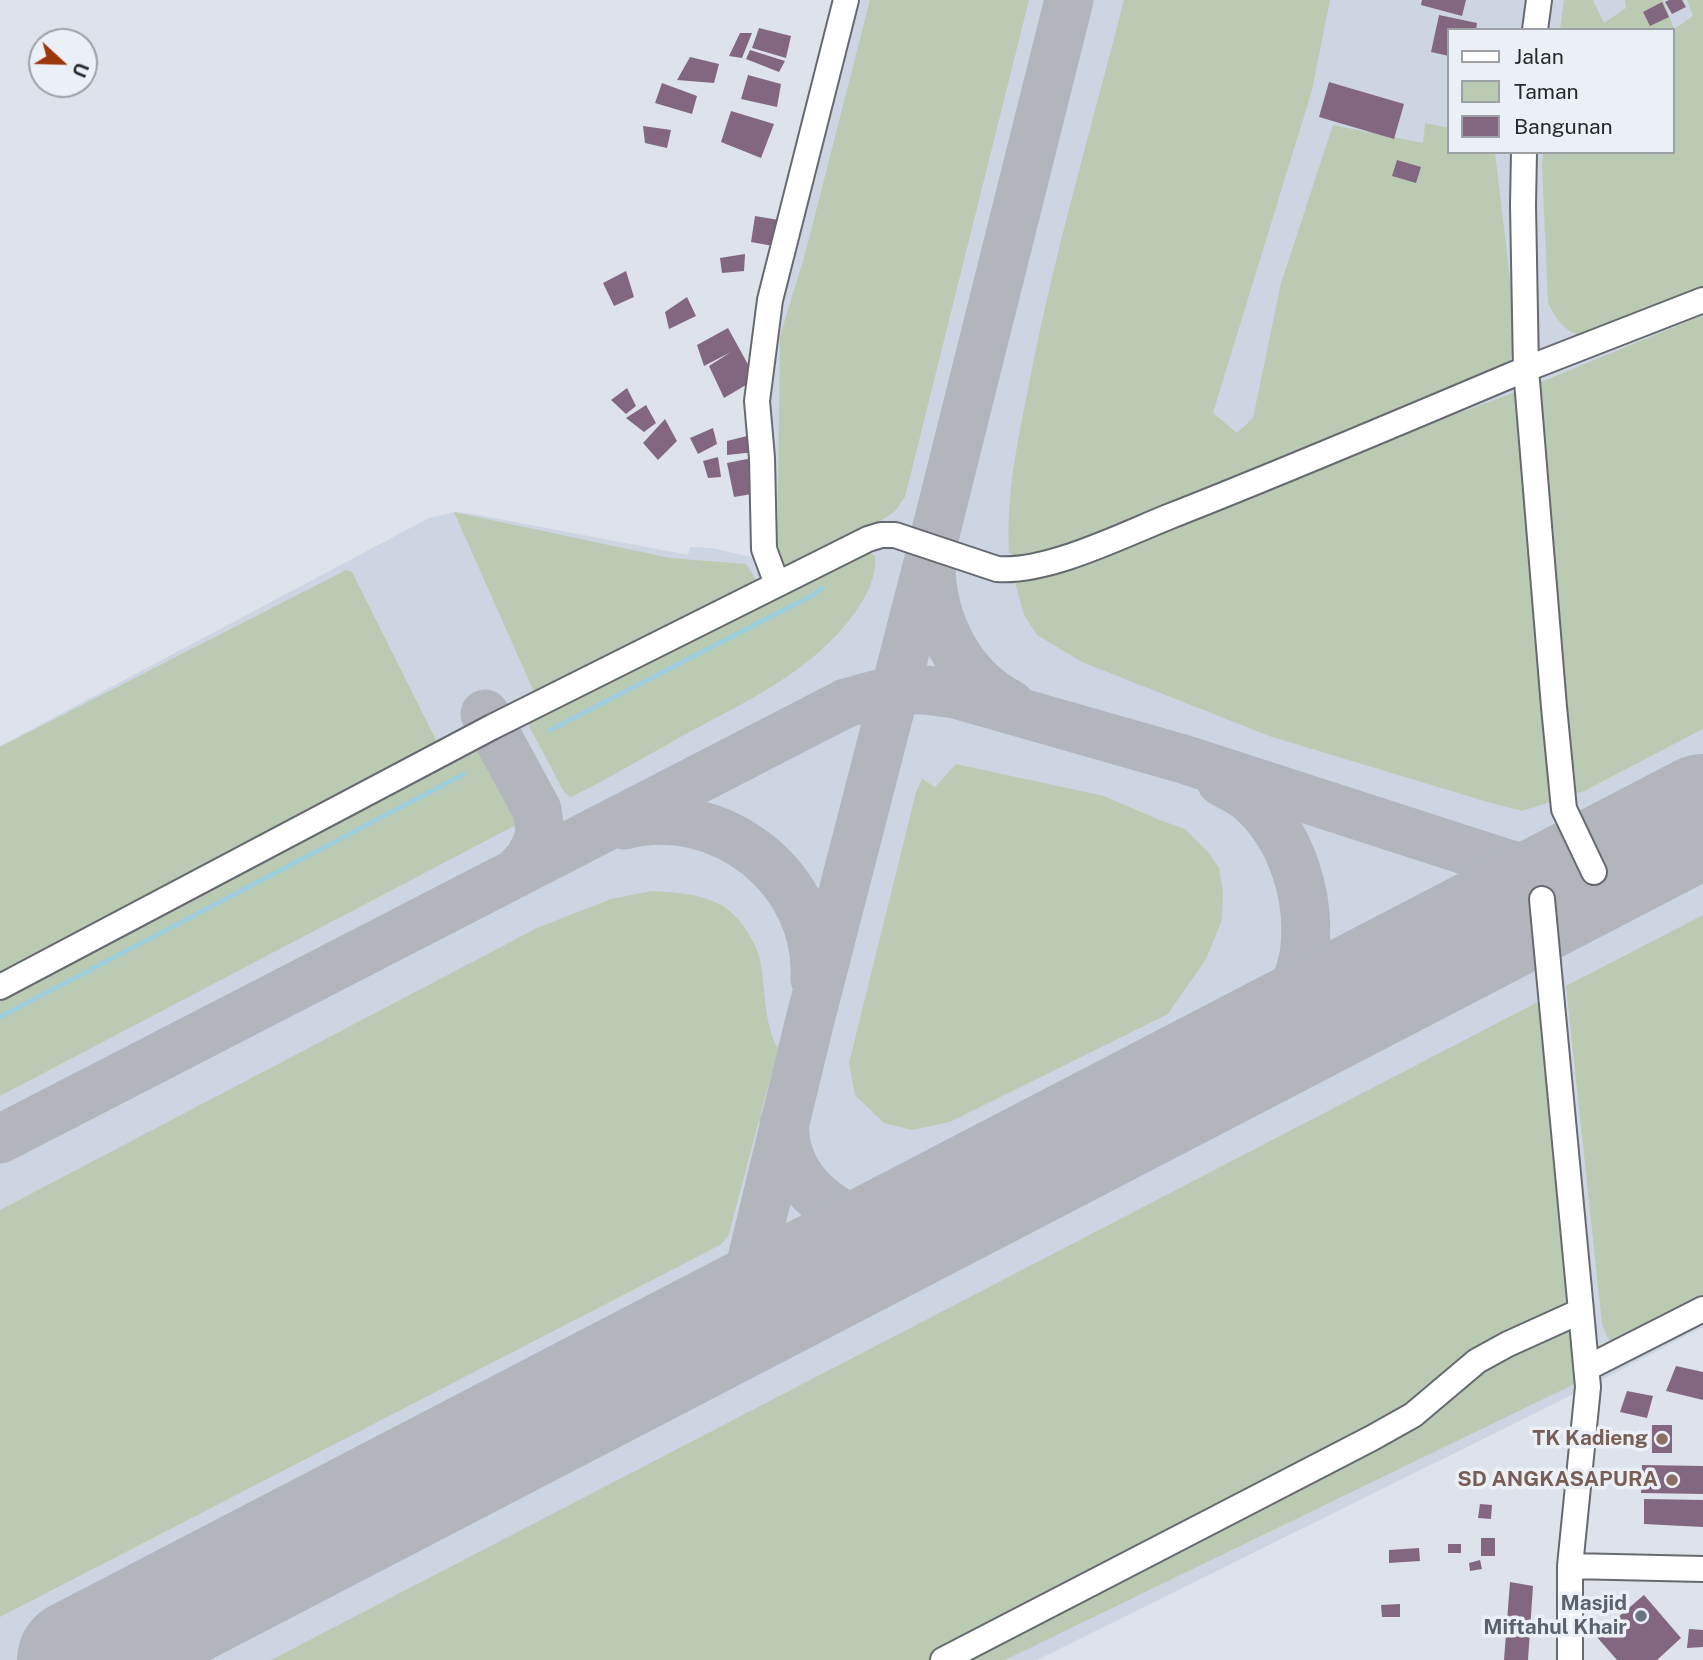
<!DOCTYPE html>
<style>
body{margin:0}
#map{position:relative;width:1703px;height:1660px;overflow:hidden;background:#dee2ea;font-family:"Public Sans",sans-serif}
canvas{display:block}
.legend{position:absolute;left:1447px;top:28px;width:228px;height:126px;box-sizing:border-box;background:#ebf0f7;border:2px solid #9da0a5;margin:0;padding:9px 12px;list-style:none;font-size:21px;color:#27292b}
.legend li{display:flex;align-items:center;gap:14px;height:35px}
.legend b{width:35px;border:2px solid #9da0a5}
.north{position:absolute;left:28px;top:28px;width:70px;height:70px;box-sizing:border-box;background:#ebf0f7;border:2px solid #9da0a5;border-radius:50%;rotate:112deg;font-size:19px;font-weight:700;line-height:28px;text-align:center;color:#27292b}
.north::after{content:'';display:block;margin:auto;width:24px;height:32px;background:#9c360b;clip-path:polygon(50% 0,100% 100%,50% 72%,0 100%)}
</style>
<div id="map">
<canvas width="1703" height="1660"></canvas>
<ul class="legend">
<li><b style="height:9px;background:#fff"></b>Jalan</li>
<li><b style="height:19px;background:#bbcab3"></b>Taman</li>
<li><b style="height:19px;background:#836781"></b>Bangunan</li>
</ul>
<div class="north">U</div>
</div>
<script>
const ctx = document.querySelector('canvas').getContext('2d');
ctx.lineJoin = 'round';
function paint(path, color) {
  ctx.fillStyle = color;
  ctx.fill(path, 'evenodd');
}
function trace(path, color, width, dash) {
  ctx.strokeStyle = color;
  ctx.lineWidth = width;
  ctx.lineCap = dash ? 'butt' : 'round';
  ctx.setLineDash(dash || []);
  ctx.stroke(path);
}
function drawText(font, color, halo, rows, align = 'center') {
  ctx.font = font + ' "Public Sans",sans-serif';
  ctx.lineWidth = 7;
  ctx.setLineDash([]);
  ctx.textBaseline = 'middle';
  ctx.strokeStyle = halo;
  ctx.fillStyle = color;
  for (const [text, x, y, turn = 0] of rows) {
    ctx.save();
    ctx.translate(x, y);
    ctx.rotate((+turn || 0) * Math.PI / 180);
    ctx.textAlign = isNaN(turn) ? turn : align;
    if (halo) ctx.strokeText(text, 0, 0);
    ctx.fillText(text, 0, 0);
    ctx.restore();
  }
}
const built = new Path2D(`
 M 861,0 L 1703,0 L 1703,1327 L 1588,1387 L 1037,1660 L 0,1660 L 0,746 L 429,518 L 454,512 L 468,513 L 688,555 L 690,547 L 712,548 L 772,562 L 768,426 L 771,331 ZM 1449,30 L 1673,30 L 1673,152 L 1449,152 Z`);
const green = new Path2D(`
 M 870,0 L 1029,0 L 905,497 L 895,511 L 879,522 L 777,572 L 780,336 L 805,254 Z
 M 1124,0 L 1330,0 L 1312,90 L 1213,413 L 1237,433 L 1253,418 L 1281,283 L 1333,125 L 1423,143 L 1425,123 L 1449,128 L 1449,152 L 1495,152 L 1517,339 L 1509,363 L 1494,380 L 1038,555 L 1021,559 L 1009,553 C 1006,496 1017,444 1028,389 C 1053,258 1091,129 1124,0 Z
 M 1564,0 L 1593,0 L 1604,23 L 1626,8 L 1625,0 L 1663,0 L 1674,29 L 1693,16 L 1687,0 L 1703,0 L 1703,298 L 1589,340 C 1566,331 1560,326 1548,303 L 1542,166 L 1543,152 L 1673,152 L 1673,30 L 1560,30 Z
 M 1703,315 L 1703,729 L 1584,791 L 1522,811 L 1491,803 L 1269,736 L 1082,662 L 1037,635 L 1024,615 L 1014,579 L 1529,387 Z
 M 454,512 L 670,558 L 746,564 L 758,583 L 535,694 Z
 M 866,550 L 875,556 C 877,576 867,595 856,611 C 814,671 747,701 684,735 C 646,756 610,778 571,797 L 564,792 L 528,724 L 533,718 Z
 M 346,570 L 352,572 L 438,744 L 0,978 L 0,747 Z
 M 476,747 L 489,753 L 508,794 L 518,810 L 519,821 L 512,827 L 0,1096 L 0,997 Z
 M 956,764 L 1104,796 L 1157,819 L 1185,829 L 1209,853 L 1219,868 L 1223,891 L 1222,920 L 1206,959 L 1168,1014 L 950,1122 L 912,1130 L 884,1123 L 855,1095 L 849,1063 L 916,792 L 922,779 L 935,787 Z
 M 652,891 C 697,894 730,896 752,940 C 755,946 759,953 760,960 C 766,990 763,1021 778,1049 L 728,1237 L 720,1245 L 0,1617 L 0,1210 L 537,928 L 611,899 Z
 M 1703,915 L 1703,1319 L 1616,1342 L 1608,1339 L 1602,1324 L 1566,986 Z
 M 1559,991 L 1595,1374 L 1005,1660 L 271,1660 Z`);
const stream = new Path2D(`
 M 550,730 L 811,596 L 822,588
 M 0,1017 L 464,774`);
const taxiway = new Path2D(`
 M 931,564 C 931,620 959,678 1010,704
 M 485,714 L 537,810 L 540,831 L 538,841 L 530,858 L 515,874
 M 1221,781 C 1230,787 1241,791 1249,798 C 1292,834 1312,899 1304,955 C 1300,977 1290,1000 1278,1019 C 1269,1033 1251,1045 1239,1057
 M 624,825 C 721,800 820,878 815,979
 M 784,1123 C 785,1132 785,1142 788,1151 C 801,1199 850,1221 894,1236
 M 0,1139 L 846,703 L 894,690 L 926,690 L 955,694 L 1183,759 L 1511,865 L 1555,872 L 1594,872
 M 697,1339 C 733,1310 737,1302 752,1259 L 809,1024 L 931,551 L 1069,0`);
const runway = new Path2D(`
 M 78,1660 L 1703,815`);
const building = new Path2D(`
 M 1422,0 L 1466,0 L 1462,16 L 1421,5 Z
 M 1669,0 L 1682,0 L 1686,7 L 1672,14 L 1665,2 Z
 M 1662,2 L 1669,17 L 1650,26 L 1643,12 Z
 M 1439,15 L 1477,23 L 1476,30 L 1449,30 L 1449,56 L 1431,52 Z
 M 759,28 L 791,36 L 786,58 L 752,48 Z
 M 740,33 L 752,33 L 742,58 L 729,56 Z
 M 750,50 L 785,61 L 779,72 L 746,59 Z
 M 690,57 L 719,64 L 714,83 L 677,80 Z
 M 748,75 L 781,84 L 777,107 L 741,99 Z
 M 1329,82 L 1404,104 L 1394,139 L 1319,117 Z
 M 662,83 L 697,96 L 692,114 L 655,103 Z
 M 731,111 L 774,124 L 761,158 L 721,142 Z
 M 643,126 L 671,130 L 667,148 L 645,143 Z
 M 1397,160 L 1421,167 L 1416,183 L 1392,176 Z
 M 755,216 L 779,220 L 773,246 L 751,242 Z
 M 745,254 L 744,271 L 722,273 L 720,258 Z
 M 626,271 L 634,297 L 614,306 L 603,283 Z
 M 687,297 L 696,316 L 669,329 L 665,312 Z
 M 728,328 L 756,379 L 724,398 L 709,366 L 731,352 L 704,366 L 697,345 Z
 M 627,388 L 636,406 L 626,414 L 611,400 Z
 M 646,405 L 656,423 L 644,432 L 626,418 Z
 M 665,419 L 677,441 L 658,460 L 643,443 Z
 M 713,428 L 717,444 L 698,454 L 690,438 Z
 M 755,434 L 755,452 L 727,455 L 727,441 Z
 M 718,457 L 721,477 L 708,478 L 703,461 Z
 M 752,458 L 752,494 L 734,497 L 727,463 Z
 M 1676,1366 L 1703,1372 L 1703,1400 L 1666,1391 Z
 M 1627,1391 L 1653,1396 L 1647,1418 L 1620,1412 Z
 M 1652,1425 L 1672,1425 L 1672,1453 L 1652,1453 Z
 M 1642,1465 L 1703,1466 L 1703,1494 L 1641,1493 Z
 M 1644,1499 L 1703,1500 L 1703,1527 L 1644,1524 Z
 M 1480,1504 L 1492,1505 L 1491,1519 L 1478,1518 Z
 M 1481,1538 L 1495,1538 L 1495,1556 L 1481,1556 Z
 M 1448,1544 L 1461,1544 L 1461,1553 L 1448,1553 Z
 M 1419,1548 L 1420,1561 L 1389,1563 L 1389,1550 Z
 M 1480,1560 L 1482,1569 L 1470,1571 L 1469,1563 Z
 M 1510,1582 L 1533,1586 L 1528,1660 L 1504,1660 Z
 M 1644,1595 L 1681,1638 L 1657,1660 L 1617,1660 L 1596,1636 Z
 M 1400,1604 L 1400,1617 L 1382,1617 L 1381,1605 Z
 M 1689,1629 L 1703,1630 L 1703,1647 L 1687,1648 Z`);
const minor = new Path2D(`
 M 1535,30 L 1539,0
 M 1524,152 L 1523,205 L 1526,369 L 1703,300
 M 777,584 L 764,549 L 762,458 L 757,401 L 770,300 L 846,0
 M 0,987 L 492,727 L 868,539 L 881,535 L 895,535 L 997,569 C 1047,573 1121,536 1168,517 C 1288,470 1407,419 1526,369 L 1554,707 L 1564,809 L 1594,872
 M 1587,1368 L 1703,1309
 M 1570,1566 L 1703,1569
 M 943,1660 L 1372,1438 L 1413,1415 L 1477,1361 L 1508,1344 L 1581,1311 L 1542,899
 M 1570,1660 L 1570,1566 L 1588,1387 L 1581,1311`);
const markers = [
 [1662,1439,7,"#8d6e63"],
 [1672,1480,7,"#8d6e63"],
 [1641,1616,7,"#6b7280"]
];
const educationNames = [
 ["TK Kadieng",1648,1439],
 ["SD ANGKASAPURA",1658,1480]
];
const worshipNames = [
 ["Masjid",1627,1604],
 ["Miftahul Khair",1627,1628]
];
paint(built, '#ced5e2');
paint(green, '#bbcab3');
trace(stream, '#9fcedb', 5);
trace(taxiway, '#b2b6bc', 49);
trace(runway, '#b2b6bc', 122);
paint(building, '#836781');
trace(minor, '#666a70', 28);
trace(minor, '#fff', 24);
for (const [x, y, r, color] of markers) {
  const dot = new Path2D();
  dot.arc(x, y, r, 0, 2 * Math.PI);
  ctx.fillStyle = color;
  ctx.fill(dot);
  trace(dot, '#ebf0f7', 2.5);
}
drawText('bold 21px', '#785e54', '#ebf0f7', educationNames, 'right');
drawText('bold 21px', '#5b616d', '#ebf0f7', worshipNames, 'right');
</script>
